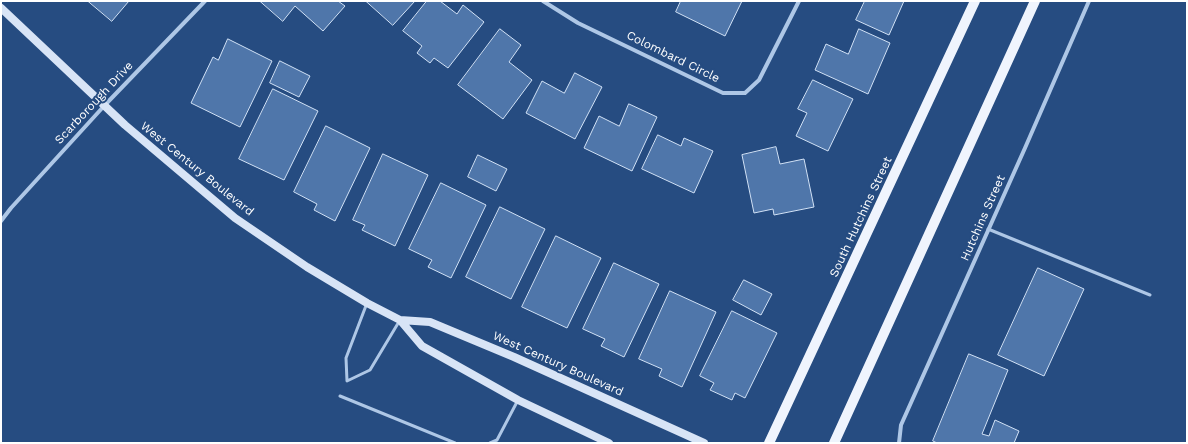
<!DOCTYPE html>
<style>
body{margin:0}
#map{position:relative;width:1188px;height:444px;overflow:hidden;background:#264c81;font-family:"Work Sans",sans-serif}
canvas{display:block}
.frame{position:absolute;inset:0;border:2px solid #fff;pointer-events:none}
</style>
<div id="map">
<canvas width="1188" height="444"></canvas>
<div class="frame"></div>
</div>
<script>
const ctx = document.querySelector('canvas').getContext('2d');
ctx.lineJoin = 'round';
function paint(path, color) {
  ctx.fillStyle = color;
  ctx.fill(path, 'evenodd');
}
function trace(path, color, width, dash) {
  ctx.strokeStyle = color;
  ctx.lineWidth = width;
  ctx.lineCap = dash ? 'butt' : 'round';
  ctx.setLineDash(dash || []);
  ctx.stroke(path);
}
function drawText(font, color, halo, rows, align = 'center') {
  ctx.font = font + ' "Work Sans",sans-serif';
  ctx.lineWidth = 4;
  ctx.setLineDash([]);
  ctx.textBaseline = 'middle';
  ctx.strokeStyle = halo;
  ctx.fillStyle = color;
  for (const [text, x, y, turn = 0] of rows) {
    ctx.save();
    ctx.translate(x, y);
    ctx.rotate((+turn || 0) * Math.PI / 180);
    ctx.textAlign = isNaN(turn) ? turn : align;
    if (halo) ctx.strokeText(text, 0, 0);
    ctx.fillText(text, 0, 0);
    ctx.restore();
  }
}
const building = new Path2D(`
 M 88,1 L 129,1 L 112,21 Z
 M 260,1 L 338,1 L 345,6 L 323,31 L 295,6 L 283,21 Z
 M 366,1 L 415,1 L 393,25 Z
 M 427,1 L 440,1 L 457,14 L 463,5 L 484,22 L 448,68 L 434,58 L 430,63 L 417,53 L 422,46 L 403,31 Z
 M 681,1 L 742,1 L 725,36 L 676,12 Z
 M 865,1 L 904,1 L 889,35 L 856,20 Z
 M 500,29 L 521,45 L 509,62 L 532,80 L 503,119 L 458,85 Z
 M 859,29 L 890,43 L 868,94 L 815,70 L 826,44 L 848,54 Z
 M 228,39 L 272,61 L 240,127 L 191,103 L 213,57 L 218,60 Z
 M 280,61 L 310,76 L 299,97 L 270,83 Z
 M 575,73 L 602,87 L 575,139 L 526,113 L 542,81 L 564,93 Z
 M 813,80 L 853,99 L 828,151 L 796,136 L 807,113 L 798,109 Z
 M 273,89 L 318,111 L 284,180 L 239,159 Z
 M 629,104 L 657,117 L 632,171 L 584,148 L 599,116 L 619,126 Z
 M 326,126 L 370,148 L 335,221 L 314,210 L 317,204 L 294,192 Z
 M 658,135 L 681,146 L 684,138 L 713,151 L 694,193 L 642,169 Z
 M 776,147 L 780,164 L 804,159 L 814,207 L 774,215 L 773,209 L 754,213 L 742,155 Z
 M 383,154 L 428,175 L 395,246 L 362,230 L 365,225 L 353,220 Z
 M 478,155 L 507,169 L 496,191 L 468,177 Z
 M 441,183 L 486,205 L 451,278 L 428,267 L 432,260 L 409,249 Z
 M 500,207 L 545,229 L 511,299 L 466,277 Z
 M 556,236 L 601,258 L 567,328 L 522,307 Z
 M 614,263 L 659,284 L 624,357 L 601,346 L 605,339 L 583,329 Z
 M 1038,268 L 1084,289 L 1044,376 L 998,355 Z
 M 744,280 L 772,294 L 761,315 L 733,300 Z
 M 670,291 L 716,312 L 682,387 L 659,376 L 662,369 L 639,359 Z
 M 732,311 L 777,333 L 745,398 L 735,393 L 732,400 L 710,390 L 714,383 L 700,376 Z
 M 969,354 L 1008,370 L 982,434 L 989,436 L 995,420 L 1019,431 L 1014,443 L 937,443 L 933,441 Z`);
const lane = new Path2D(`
 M 988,229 L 1150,295
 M 367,303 L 346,358 L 347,381 L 370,370 L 400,320
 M 340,396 L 455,443
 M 490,443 L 497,440 L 518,400`);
const street = new Path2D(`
 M 543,1 L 578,23 L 723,93 L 745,93 L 759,80 L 799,1
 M 1,221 L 11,208 L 104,106 L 205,1
 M 899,443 L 901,425 L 1025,148 L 1089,1`);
const secondary = new Path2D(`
 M 1,8 L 125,125 L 235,218 L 307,267 L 367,303 L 400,320 L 422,346 L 518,400 L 609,443
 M 400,320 L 430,322 L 514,357 L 704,443`);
const primary = new Path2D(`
 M 769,443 L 975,1
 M 834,443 L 1035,1`);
const streetNames = [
 ["Colombard Circle",673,57,26],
 ["Scarborough Drive",94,103,-47],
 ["West Century Boulevard",197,169,39],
 ["South Hutchins Street",861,217,-65],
 ["Hutchins Street",983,218,-66],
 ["West Century Boulevard",558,364,24]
];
paint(building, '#4f76aa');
trace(building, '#d1e1f5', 1);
trace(lane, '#aec7e6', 3);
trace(street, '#aec7e6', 4);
trace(secondary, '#d8e4f6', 8);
trace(primary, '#eff4fd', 10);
drawText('12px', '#fff', '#264c81', streetNames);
</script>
